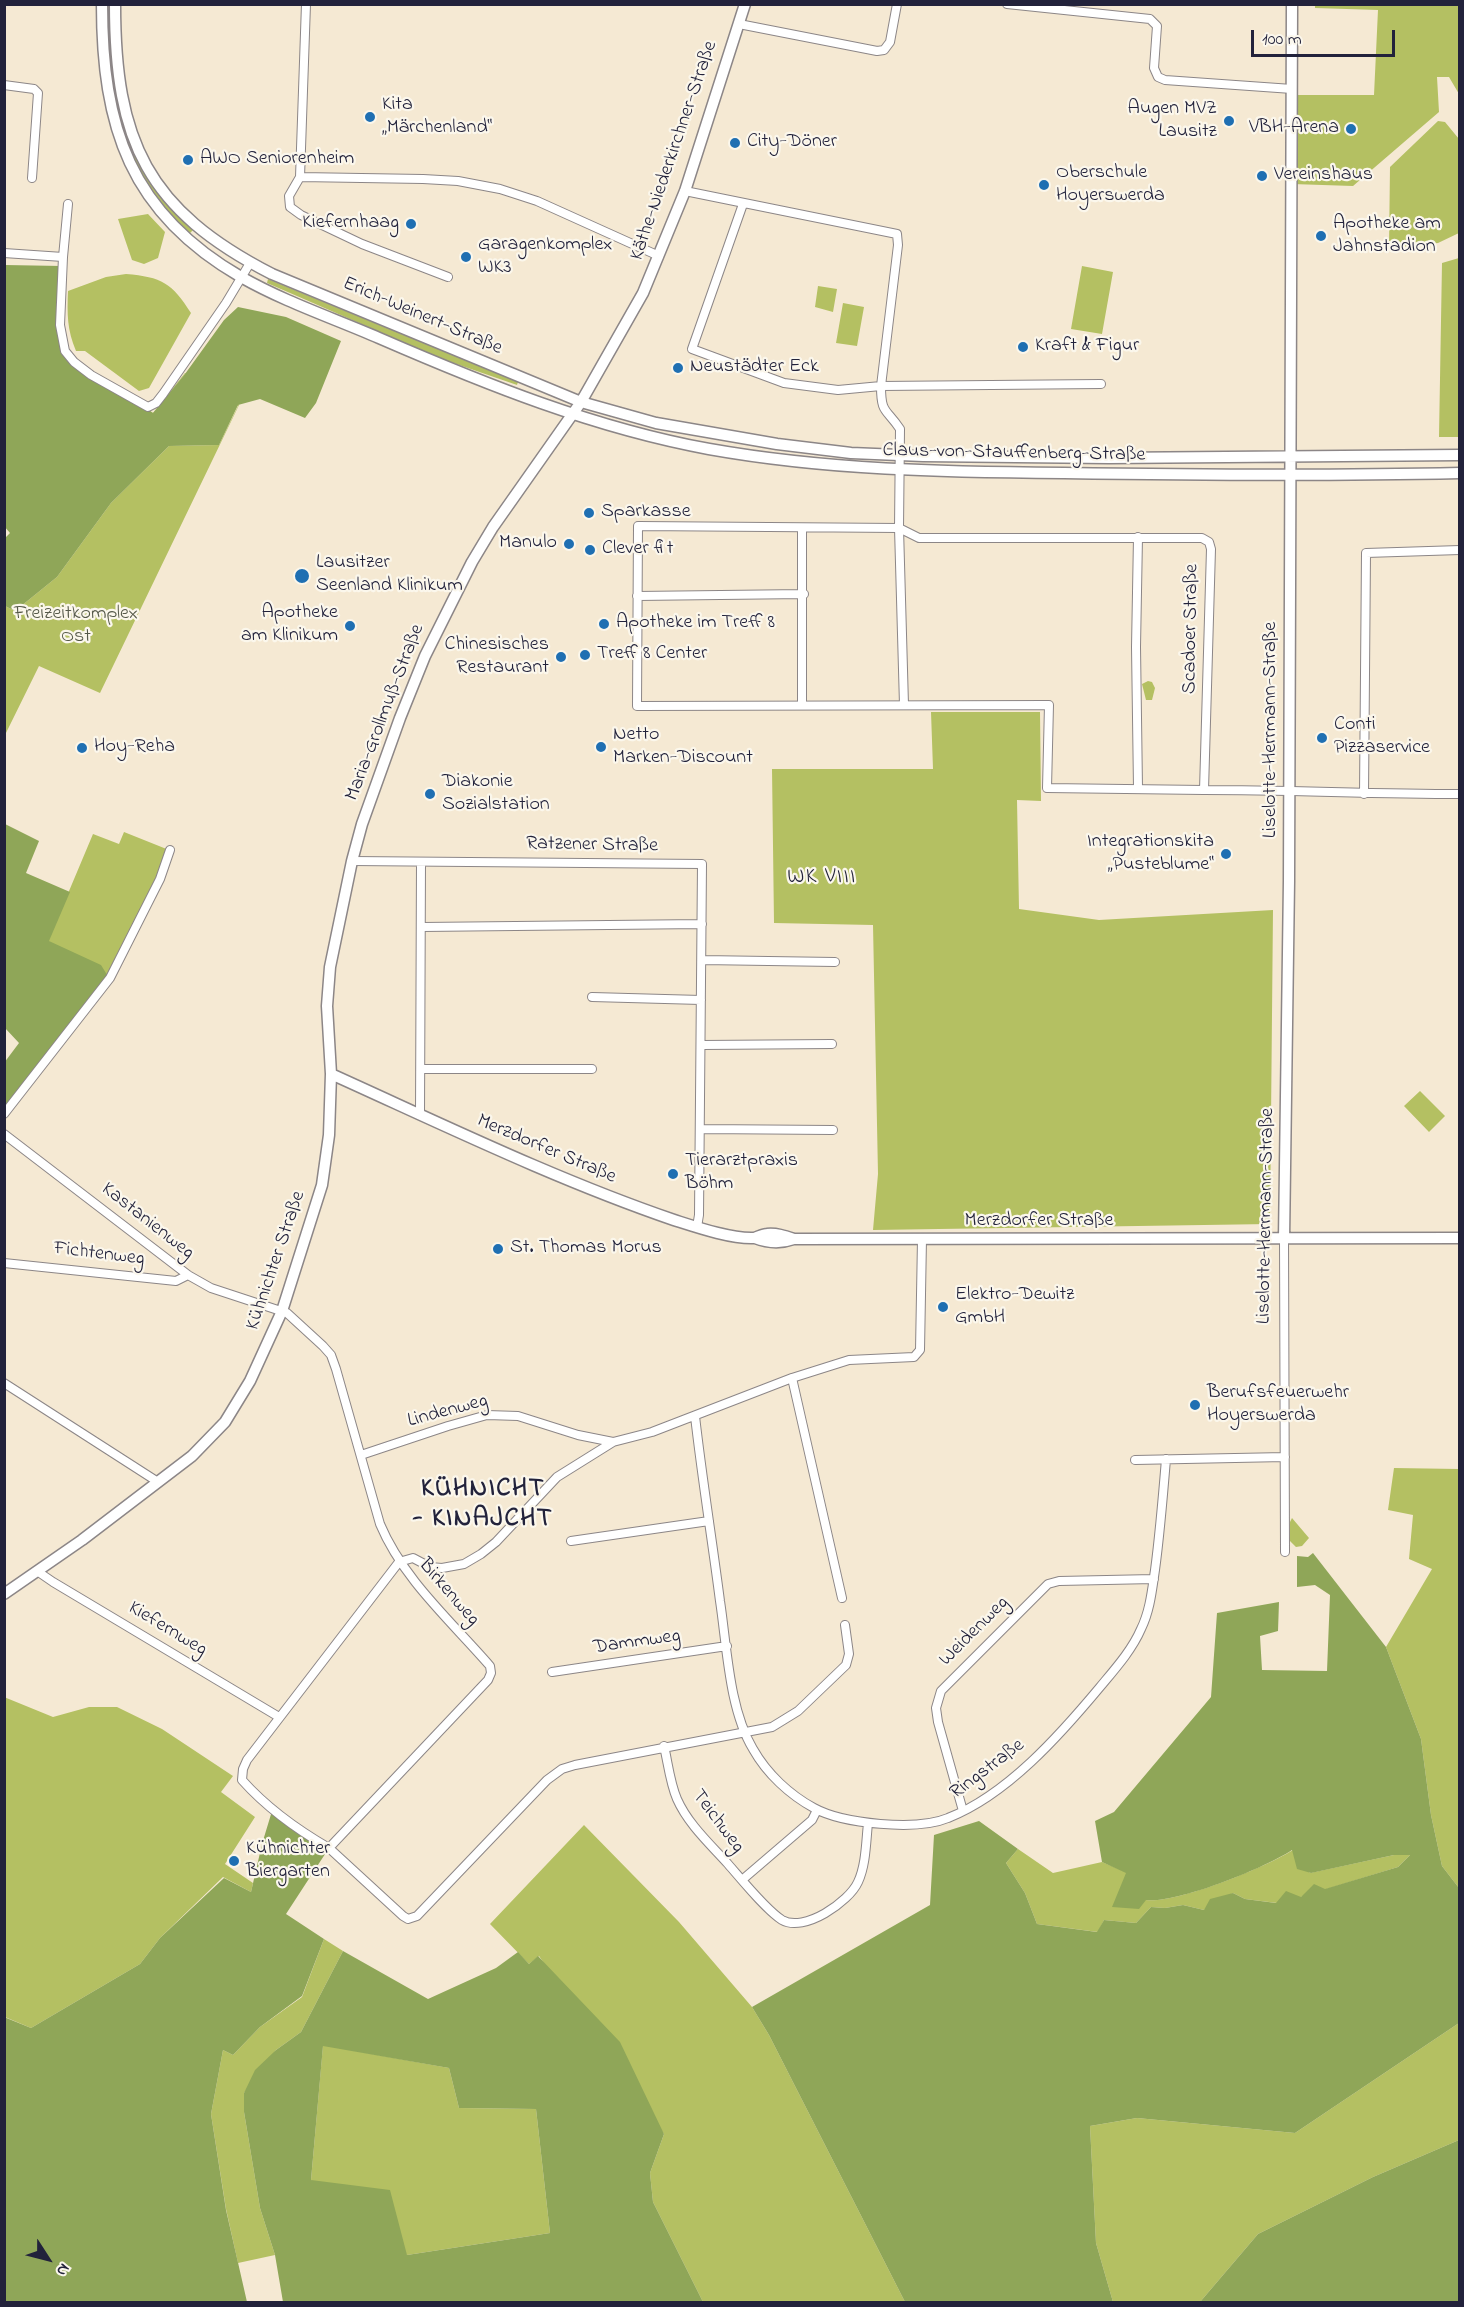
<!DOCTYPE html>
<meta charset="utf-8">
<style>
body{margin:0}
#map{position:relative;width:1464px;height:2307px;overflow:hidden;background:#f5e9d3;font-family:"Indie Flower",sans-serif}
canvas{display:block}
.frame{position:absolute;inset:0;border:6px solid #22223b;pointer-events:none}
.north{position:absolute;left:18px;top:2229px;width:60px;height:60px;-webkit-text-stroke:4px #fbf7ec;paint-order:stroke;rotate:126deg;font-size:16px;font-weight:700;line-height:24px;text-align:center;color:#22223b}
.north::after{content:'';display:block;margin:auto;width:21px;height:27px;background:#22223b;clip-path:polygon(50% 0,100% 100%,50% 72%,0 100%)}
.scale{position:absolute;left:1251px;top:30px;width:144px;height:27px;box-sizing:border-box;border:3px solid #22223b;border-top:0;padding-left:8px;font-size:18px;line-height:21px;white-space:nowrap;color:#22223b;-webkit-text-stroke:4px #fbf7ec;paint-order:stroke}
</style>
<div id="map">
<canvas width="1464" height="2307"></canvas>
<div class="frame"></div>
<div class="north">N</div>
<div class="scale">100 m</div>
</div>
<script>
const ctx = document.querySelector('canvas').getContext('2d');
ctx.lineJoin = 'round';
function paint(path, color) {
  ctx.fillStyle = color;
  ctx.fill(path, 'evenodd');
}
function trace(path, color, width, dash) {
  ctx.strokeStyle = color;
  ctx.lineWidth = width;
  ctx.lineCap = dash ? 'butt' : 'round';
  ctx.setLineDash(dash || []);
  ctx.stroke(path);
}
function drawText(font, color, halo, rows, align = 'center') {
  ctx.font = font + ' "Indie Flower",sans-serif';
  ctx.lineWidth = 4.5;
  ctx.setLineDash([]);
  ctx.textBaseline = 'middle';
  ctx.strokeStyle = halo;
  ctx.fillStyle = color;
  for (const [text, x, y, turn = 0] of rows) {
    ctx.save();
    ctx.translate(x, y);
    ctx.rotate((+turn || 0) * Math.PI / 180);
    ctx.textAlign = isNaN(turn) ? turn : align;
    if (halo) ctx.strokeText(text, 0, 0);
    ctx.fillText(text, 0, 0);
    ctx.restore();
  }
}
const green = new Path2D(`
 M 107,5 L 110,5 C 108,91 126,171 193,230 L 190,233 C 120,169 108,95 107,5 Z
 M 1315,5 L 1459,5 L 1459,94 L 1449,77 L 1437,77 L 1439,112 L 1353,186 L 1292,184 L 1292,95 L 1374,95 L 1378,10 L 1315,8 Z
 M 1438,121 L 1445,122 L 1459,139 L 1459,233 L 1438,243 L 1389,248 L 1390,167 Z
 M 148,214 L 165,232 L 158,258 L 144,264 L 132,260 L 118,219 Z
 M 1459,258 L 1459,437 L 1439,437 L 1442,263 Z
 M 5,265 L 62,266 C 61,287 55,335 66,353 C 79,373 104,380 123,391 C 133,397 143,406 153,413 L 185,373 L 239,405 L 100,693 L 39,666 L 5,735 L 5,606 L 15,611 L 57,577 L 111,503 L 169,446 L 219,445 L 238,406 L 185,374 L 153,414 C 143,407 134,398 123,392 C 105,381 72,372 64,349 C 55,323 61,293 62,266 Z
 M 1082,266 L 1113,272 L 1102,334 L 1071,329 Z
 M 126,274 C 162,277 172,283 191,313 L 149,388 L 139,391 L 85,351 L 76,351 C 67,330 67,314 68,291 L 106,277 Z
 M 268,279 L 518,382 L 517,385 L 442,359 L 267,283 Z
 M 818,286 L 837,289 L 833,312 L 815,307 Z
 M 843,303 L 864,307 L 857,346 L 836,343 Z
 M 1148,681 L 1152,682 L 1155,688 L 1152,700 L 1146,700 L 1142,684 Z
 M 931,712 L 1040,712 L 1041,801 L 1017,800 L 1019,909 L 1099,920 L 1273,910 L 1270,1224 L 873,1230 L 878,1174 L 873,925 L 774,923 L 772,769 L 933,769 Z
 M 124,832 L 169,850 L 109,978 L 48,941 L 93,834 L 119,844 Z
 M 1420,1091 L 1445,1116 L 1429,1132 L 1404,1106 Z
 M 1394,1468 L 1459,1469 L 1459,1888 L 1442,1866 L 1431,1815 L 1421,1739 L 1386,1647 L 1432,1569 L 1409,1559 L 1413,1515 L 1388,1510 Z
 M 1292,1518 L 1309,1538 L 1302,1546 L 1296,1547 L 1290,1541 L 1290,1522 Z
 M 4,1697 L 53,1717 L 89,1707 L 117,1707 L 162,1729 L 233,1776 L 221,1792 L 255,1817 L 225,1864 L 253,1883 L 251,1892 L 223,1877 L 160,1938 L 140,1964 L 31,2028 L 5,2017 Z
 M 584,1825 L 679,1922 L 752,2007 L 769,2035 L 905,2302 L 703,2302 L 653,2202 L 650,2173 L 664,2134 L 539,1956 L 529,1964 L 490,1924 Z
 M 1018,1849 L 1053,1873 L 1102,1862 L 1126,1872 L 1146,1900 C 1176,1904 1266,1867 1293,1850 L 1310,1873 L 1394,1855 L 1410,1855 L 1398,1867 L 1301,1897 L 1277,1903 L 1245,1899 L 1233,1893 L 1204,1910 L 1183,1905 L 1165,1908 L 1151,1907 L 1136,1923 L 1104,1920 L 1098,1932 L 1037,1924 L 1025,1893 L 1006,1863 Z
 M 324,1939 L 343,1951 L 301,2032 L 276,2050 L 244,2093 L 244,2112 L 260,2208 L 275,2255 L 238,2263 L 226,2209 L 211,2114 L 223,2050 L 233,2055 L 260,2027 L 302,1997 Z
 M 1459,2023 L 1459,2140 L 1373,2177 L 1258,2234 L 1200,2302 L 1113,2302 L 1096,2243 L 1090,2126 L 1137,2118 L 1295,2133 Z
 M 323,2045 L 449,2068 L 459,2108 L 536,2109 L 550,2233 L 407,2255 L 311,2180 Z`);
const forest = new Path2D(`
 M 5,265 L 62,266 L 65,351 L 74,362 L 153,413 L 185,374 L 224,320 L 238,307 L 286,317 L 341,341 L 316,403 L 305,418 L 260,399 L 238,405 L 219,445 L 169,446 L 111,503 L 57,577 L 15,611 L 5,606 L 4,539 L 10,533 L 4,526 Z
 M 5,824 L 39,841 L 26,873 L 70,892 L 49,941 L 101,965 L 109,978 L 5,1114 L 4,1063 L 19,1043 L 5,1028 Z
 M 1313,1553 L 1386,1647 L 1421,1739 L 1431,1815 L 1442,1866 L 1459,1888 L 1459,2023 L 1295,2133 L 1137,2118 L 1090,2126 L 1096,2243 L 1113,2302 L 905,2302 L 769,2035 L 752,2007 L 930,1905 L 934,1835 L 979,1821 L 1018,1849 L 1006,1863 L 1025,1893 L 1037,1924 L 1097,1932 L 1104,1920 L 1136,1923 L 1151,1907 L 1165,1908 L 1183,1905 L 1204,1910 L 1210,1899 L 1233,1893 L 1245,1899 L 1276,1903 L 1286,1891 L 1301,1897 L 1314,1884 L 1325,1889 L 1398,1867 L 1410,1855 L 1394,1855 L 1311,1873 L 1297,1869 L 1292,1850 C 1265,1868 1176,1904 1146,1900 L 1139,1909 L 1112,1907 L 1126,1873 L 1102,1862 L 1095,1821 L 1114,1812 L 1211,1697 L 1217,1613 L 1279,1602 L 1278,1631 L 1260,1636 L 1262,1670 L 1327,1671 L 1330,1595 L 1315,1585 L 1297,1587 L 1297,1556 L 1308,1557 Z
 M 272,1811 L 329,1848 L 286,1914 L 324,1939 L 302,1996 L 260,2027 L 233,2055 L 223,2050 L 211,2114 L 226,2210 L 247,2302 L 5,2302 L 4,2017 L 31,2028 L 140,1964 L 160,1938 L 224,1878 L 251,1892 L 262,1844 Z
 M 343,1951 L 428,1999 L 496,1968 L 518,1952 L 529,1964 L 538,1956 L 620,2042 L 664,2134 L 650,2173 L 653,2202 L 703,2302 L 283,2302 L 275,2255 L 260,2208 L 244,2112 L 244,2093 L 255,2070 L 276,2050 L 301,2032 ZM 323,2046 L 449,2068 L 459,2108 L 536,2109 L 550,2233 L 407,2255 L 390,2190 L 311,2180 Z
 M 1459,2140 L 1459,2302 L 1200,2302 L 1258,2234 L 1373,2177 Z`);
const street = new Path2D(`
 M 306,4 L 300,177 L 289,196 L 290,207 L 301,215 L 362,244 L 448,277
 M 1007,4 L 1150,19 L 1157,26 L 1154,68 L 1158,77 L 1165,80 L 1292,89
 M 739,24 L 877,51 L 884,50 L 890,42 L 897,4
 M 4,85 L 34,89 L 38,93 L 32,178
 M 300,177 L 423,179 L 458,181 L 500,189 L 537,201 L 659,256
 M 685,191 L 897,234 L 898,245 L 881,386 L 1101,384
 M 743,204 L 692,349 L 784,383 L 838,390 L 881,386 C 881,414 886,408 900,429 L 899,528 L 919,538 L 1202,538 L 1209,542 L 1211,549 L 1204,790 C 1289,790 1374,794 1460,794
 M 4,253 L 63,257 L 60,325 L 65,351 L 74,362 L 91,375 L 148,407 L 156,403 L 163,394 L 226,303 L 250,263
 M 63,257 L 68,204
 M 802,528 L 802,705
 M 1138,537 L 1136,647 L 1138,788
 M 637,596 L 804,594
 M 904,705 L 899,528 L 638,526 L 637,706 L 1049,705 L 1047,788 L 1204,790
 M 1364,794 L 1366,553 L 1460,550
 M 352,861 L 702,864 L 699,1215 L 697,1227
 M 422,927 L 702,924
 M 702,960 L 835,962
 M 592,997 L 701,1000
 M 702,1045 L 832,1044
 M 422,1069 L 592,1069
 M 4,1114 L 110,978 L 160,879 L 170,850
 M 420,1115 L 421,862
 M 700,1129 L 833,1130
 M 4,1134 L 188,1275 L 211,1288 L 287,1313 L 323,1346 L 331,1355 L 336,1369 L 380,1524 C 403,1579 451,1621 490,1666 L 491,1673 L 488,1680 L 329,1848 L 403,1916 L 408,1919 L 417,1916 L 547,1780 L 562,1769 L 575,1765 L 772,1727 L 798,1711 L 846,1665 L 849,1654 L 845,1625
 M 1284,1239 L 1285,1552
 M 4,1263 L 176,1281 L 188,1275
 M 792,1378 L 842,1598
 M 4,1383 L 158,1482
 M 695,1416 C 702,1478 712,1539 720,1601 C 727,1647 729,1709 753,1749 C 767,1774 790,1795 814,1808 C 843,1824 917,1831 948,1818 C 1007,1795 1060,1735 1100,1687 C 1115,1669 1132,1650 1141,1629 C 1150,1611 1152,1590 1155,1570 C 1160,1533 1163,1496 1166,1459
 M 361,1455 L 448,1426 L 487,1415 L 518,1416 L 578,1435 L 613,1442
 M 1135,1460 L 1285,1457
 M 571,1541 L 709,1521
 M 399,1562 L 413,1558 L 430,1567 L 442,1568 L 464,1564 L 481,1554 L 496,1542 L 557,1477 L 613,1442 L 652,1432 L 792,1378 L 849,1360 L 914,1357 L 920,1350 L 922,1239
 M 37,1571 L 53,1582 L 279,1717
 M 552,1672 L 727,1646
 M 664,1746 C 668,1763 670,1783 677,1799 C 688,1824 710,1844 728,1864 C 742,1880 766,1910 782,1920 C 804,1933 849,1902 858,1882 C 866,1865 866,1842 868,1823
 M 963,1811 L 938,1722 L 936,1708 L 941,1691 L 1048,1584 L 1059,1581 L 1154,1579
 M 329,1848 C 296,1829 267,1808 242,1780 L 243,1769 L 247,1760 L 399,1562
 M 742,1880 L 812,1820 L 817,1810`);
const secondary = new Path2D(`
 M 102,4 C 102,127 130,213 241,277 C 285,302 333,318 379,338 C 485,384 594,428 709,449 C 827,470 943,472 1064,473 C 1196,475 1327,476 1460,473
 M 115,4 C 115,141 147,210 272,274 L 581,402 L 656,423 L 777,444 L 851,453 L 923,456 L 1109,458 L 1460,455
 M 331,1074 C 444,1125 557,1180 674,1220 C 696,1227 731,1239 754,1238 C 758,1237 763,1234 767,1234 C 776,1233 785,1236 794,1239 L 1460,1238
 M 755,1238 C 768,1243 780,1244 794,1239
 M 1284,1239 L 1289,881 L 1292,4
 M 4,1594 L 82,1540 L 192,1456 L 225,1422 L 250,1381 L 282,1311 L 322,1185 L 329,1135 L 331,1074 L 327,1006 L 330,967 L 352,861 L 362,824 L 400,718 L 425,656 L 472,562 L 493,527 L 581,402 L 643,293 L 685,191 L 745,4`);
const markers = [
 [370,117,6,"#1f6fb2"],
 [1229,121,6,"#1f6fb2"],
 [1351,129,6,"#1f6fb2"],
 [735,143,6,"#1f6fb2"],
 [188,160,6,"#1f6fb2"],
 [1262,176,6,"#1f6fb2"],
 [1044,185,6,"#1f6fb2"],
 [411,224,6,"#1f6fb2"],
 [1321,236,6,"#1f6fb2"],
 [466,257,6,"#1f6fb2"],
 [1023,347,6,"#1f6fb2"],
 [678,368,6,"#1f6fb2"],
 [589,513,6,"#1f6fb2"],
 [569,544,6,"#1f6fb2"],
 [590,550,6,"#1f6fb2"],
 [302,576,8,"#1f6fb2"],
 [604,624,6,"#1f6fb2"],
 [350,626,6,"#1f6fb2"],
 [585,655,6,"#1f6fb2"],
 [561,657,6,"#1f6fb2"],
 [1322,738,6,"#1f6fb2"],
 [601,747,6,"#1f6fb2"],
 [82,748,6,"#1f6fb2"],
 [430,794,6,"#1f6fb2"],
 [1226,854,6,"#1f6fb2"],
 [673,1174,6,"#1f6fb2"],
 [498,1249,6,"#1f6fb2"],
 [943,1307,6,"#1f6fb2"],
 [1195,1405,6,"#1f6fb2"],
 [234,1861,6,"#1f6fb2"]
];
const poiNames = [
 ["Kita",382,106],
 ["„Märchenland“",382,129],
 ["Augen MVZ",1217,110,"right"],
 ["Lausitz",1217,133,"right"],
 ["VBH-Arena",1339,129,"right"],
 ["City-Döner",747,143],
 ["AWO Seniorenheim",200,160],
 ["Oberschule",1056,174],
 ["Hoyerswerda",1056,197],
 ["Vereinshaus",1274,176],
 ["Kiefernhaag",399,224,"right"],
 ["Apotheke am",1333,225],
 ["Jahnstadion",1333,248],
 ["Garagenkomplex",478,246],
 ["WK3",478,269],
 ["Kraft & Figur",1035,347],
 ["Neustädter Eck",690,368],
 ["Sparkasse",601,513],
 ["Manulo",557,544,"right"],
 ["Clever fit",602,550],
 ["Lausitzer",316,564],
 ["Seenland Klinikum",316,587],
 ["Apotheke",338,614,"right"],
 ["am Klinikum",338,637,"right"],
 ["Apotheke im Treff 8",616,624],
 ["Chinesisches",549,646,"right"],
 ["Restaurant",549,669,"right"],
 ["Treff 8 Center",597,655],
 ["Conti",1334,726],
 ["Pizzaservice",1334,749],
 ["Netto",613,736],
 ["Marken-Discount",613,759],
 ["Hoy-Reha",94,748],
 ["Diakonie",442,783],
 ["Sozialstation",442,806],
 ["Integrationskita",1214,843,"right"],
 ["„Pusteblume“",1214,866,"right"],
 ["Tierarztpraxis",685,1162],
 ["Böhm",685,1185],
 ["St. Thomas Morus",510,1249],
 ["Elektro-Dewitz",955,1296],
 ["GmbH",955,1319],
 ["Berufsfeuerwehr",1207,1394],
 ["Hoyerswerda",1207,1417],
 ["Kühnichter",246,1850],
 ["Biergarten",246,1873]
];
const streetNames = [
 ["Käthe-Niederkirchner-Straße",675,151,-71],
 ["Erich-Weinert-Straße",422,317,23],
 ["Claus-von-Stauffenberg-Straße",1014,454,1],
 ["Scadoer Straße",1192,629,-89],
 ["Maria-Grollmuß-Straße",386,713,-69],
 ["Liselotte-Herrmann-Straße",1272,730,-90],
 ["Ratzener Straße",592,846,1],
 ["Merzdorfer Straße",546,1150,23],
 ["Liselotte-Herrmann-Straße",1267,1216,-89],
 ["Kastanienweg",147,1222,38],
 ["Merzdorfer Straße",1039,1222],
 ["Fichtenweg",99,1255,7],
 ["Kühnichter Straße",277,1261,-71],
 ["Lindenweg",448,1412,-15],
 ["Birkenweg",448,1593,49],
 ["Kiefernweg",167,1630,31],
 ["Weidenweg",975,1632,-45],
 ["Dammweg",637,1643,-8],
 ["Ringstraße",988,1770,-37],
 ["Teichweg",717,1822,53]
];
const parkNames = [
 ["Freizeitkomplex",76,615],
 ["Ost",76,638]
];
const quarterNames = [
 ["WK VIII",822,878]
];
const districtNames = [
 ["KÜHNICHT",483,1491],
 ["- KINAJCHT",483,1521]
];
paint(green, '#b4c062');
paint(forest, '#8fa658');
trace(street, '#8c8687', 10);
trace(secondary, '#8c8687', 13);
trace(street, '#fff', 8);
trace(secondary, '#fff', 10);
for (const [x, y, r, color] of markers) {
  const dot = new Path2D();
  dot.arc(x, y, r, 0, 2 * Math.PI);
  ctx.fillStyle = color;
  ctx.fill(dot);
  trace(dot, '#fbf7ec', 2);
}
drawText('20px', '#22223b', '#fbf7ec', poiNames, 'left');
drawText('20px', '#22223b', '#fbf7ec', streetNames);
drawText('20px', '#555949', '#fbf7ec', parkNames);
ctx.letterSpacing = '1.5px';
drawText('22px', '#22223b', '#fbf7ec', quarterNames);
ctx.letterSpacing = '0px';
ctx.letterSpacing = '1.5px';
drawText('bold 26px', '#22223b', '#fbf7ec', districtNames);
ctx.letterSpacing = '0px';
</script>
